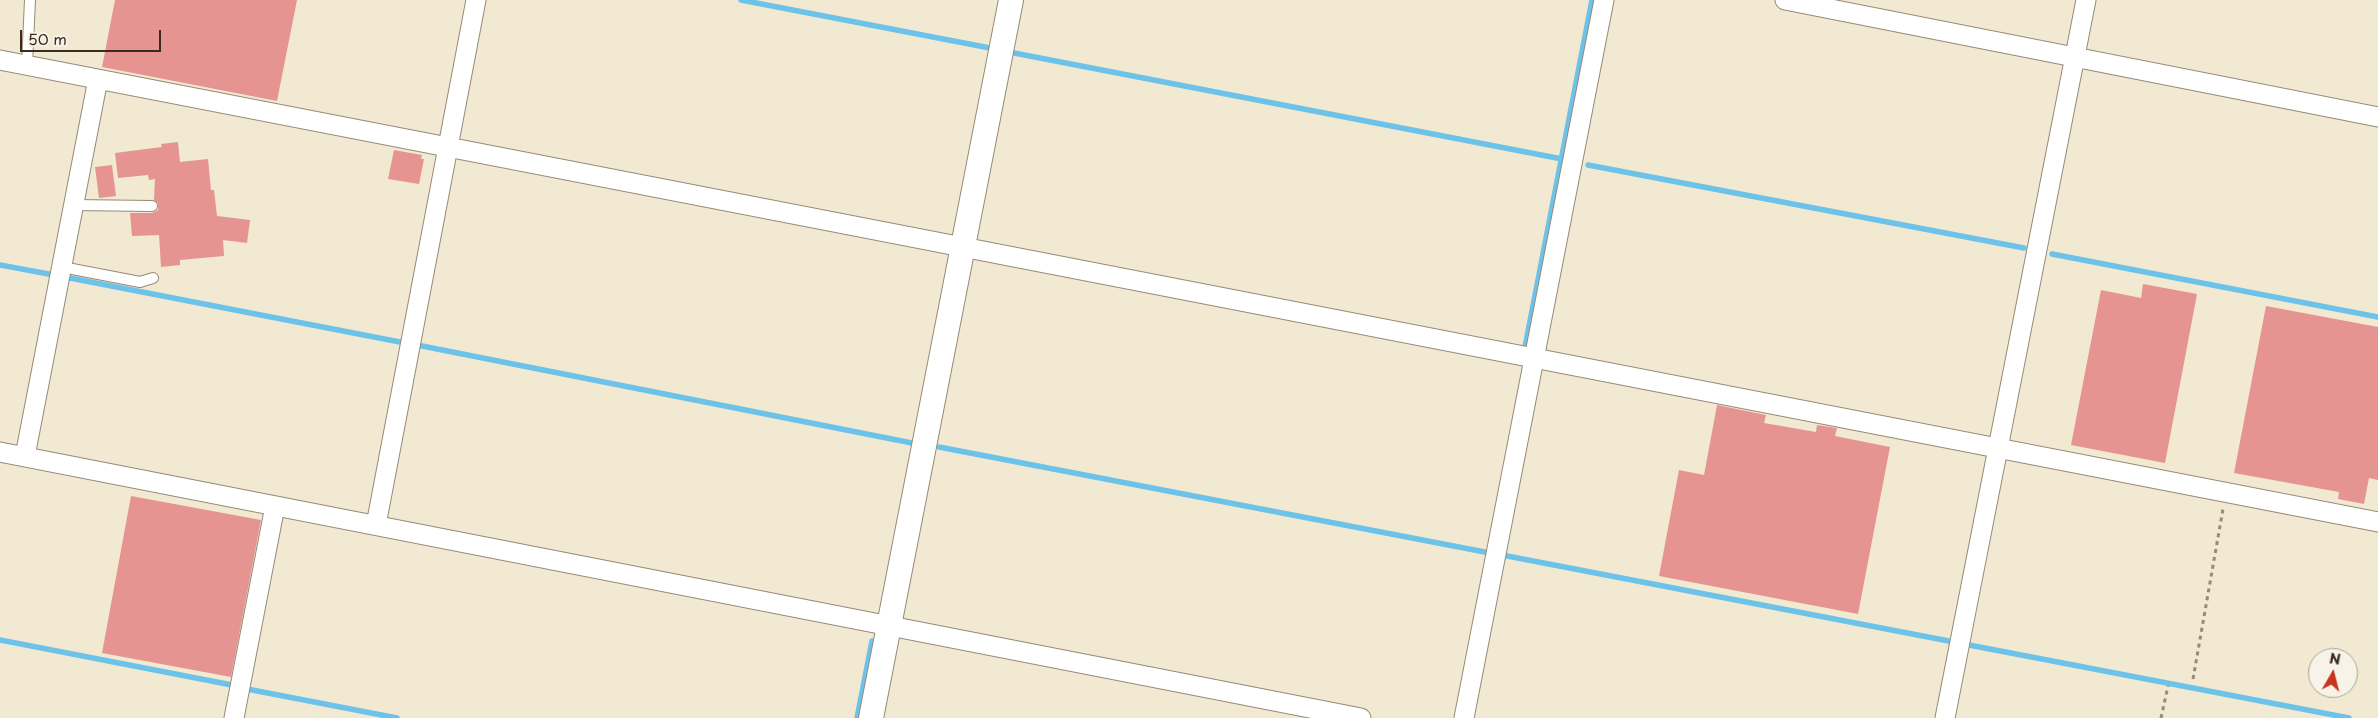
<!DOCTYPE html>
<style>
body{margin:0}
#map{position:relative;width:2378px;height:718px;overflow:hidden;background:#f1e9d1;font-family:"Playpen Sans",sans-serif}
canvas{display:block}
.north{position:absolute;left:2308px;top:648px;width:50px;height:50px;box-sizing:border-box;background:#f7f3e8;border:1px solid #aca397;border-radius:50%;rotate:8deg;font-size:14px;font-weight:700;line-height:20px;text-align:center;color:#3b2a1e}
.north::after{content:'';display:block;margin:auto;width:18px;height:22px;background:#c8321e;clip-path:polygon(50% 0,100% 100%,50% 72%,0 100%)}
.scale{position:absolute;left:20px;top:30px;width:141px;height:22px;box-sizing:border-box;border:2px solid #3b2a1e;border-top:0;padding-left:6px;font-size:15px;line-height:18px;white-space:nowrap;color:#3b2a1e;-webkit-text-stroke:4px #f7f3e8;paint-order:stroke}
</style>
<div id="map">
<canvas width="2378" height="718"></canvas>
<div class="north">N</div>
<div class="scale">50 m</div>
</div>
<script>
const ctx = document.querySelector('canvas').getContext('2d');
ctx.lineJoin = 'round';
function trace(path, color, width, dash) {
  ctx.strokeStyle = color;
  ctx.lineWidth = width;
  ctx.lineCap = dash ? 'butt' : 'round';
  ctx.setLineDash(dash || []);
  ctx.stroke(path);
}
function paint(path, color) {
  ctx.fillStyle = color;
  ctx.fill(path, 'evenodd');
}
const stream = new Path2D(`
 M 741,0 L 990,48
 M 1014,53 L 1562,159
 M 1588,165 L 2024,248
 M 2052,254 L 2378,317
 M 0,265 L 54,275
 M 65,277 L 405,343
 M 417,345 L 912,443
 M 1525,347 L 1592,0
 M 939,447 L 1490,553
 M 1502,555 L 1954,642
 M 0,640 L 232,685
 M 1969,645 L 2349,718
 M 247,689 L 397,718
 M 857,718 L 872,641`);
const building = new Path2D(`
 M 115,0 L 297,0 L 277,101 L 102,67 Z
 M 178,142 L 180,162 L 208,159 L 211,190 L 214,190 L 217,216 L 250,220 L 247,243 L 223,240 L 224,256 L 180,260 L 180,265 L 161,267 L 159,235 L 132,236 L 130,213 L 152,213 L 158,210 L 158,203 L 154,200 L 155,179 L 149,180 L 148,175 L 118,178 L 115,153 L 162,147 L 161,144 Z
 M 394,150 L 422,155 L 421,159 L 424,159 L 419,184 L 388,179 Z
 M 112,165 L 116,196 L 99,198 L 95,167 Z
 M 2143,284 L 2197,294 L 2165,463 L 2071,445 L 2101,290 L 2141,298 Z
 M 2266,306 L 2378,327 L 2378,480 L 2369,478 L 2364,504 L 2338,499 L 2339,492 L 2234,473 Z
 M 1717,405 L 1766,415 L 1764,423 L 1816,432 L 1817,425 L 1837,428 L 1835,436 L 1890,447 L 1858,614 L 1659,576 L 1679,470 L 1704,475 Z
 M 131,496 L 261,520 L 231,677 L 102,653 Z`);
const path = new Path2D(`
 M 2193,679 L 2223,509
 M 2161,718 L 2168,686`);
const service = new Path2D(`
 M 27,65 L 30,0
 M 74,205 L 152,206
 M 62,267 L 140,282 L 153,278`);
const minor = new Path2D(`
 M 1785,0 L 2378,117
 M 0,60 L 2378,522
 M 0,452 L 1361,718
 M 25,456 L 98,79
 M 376,525 L 476,0
 M 234,718 L 275,506
 M 1464,718 L 1604,0
 M 1945,718 L 2086,0`);
const tertiary = new Path2D(`
 M 871,718 L 1011,0`);
trace(stream, '#6dc2ea', 5.5);
paint(building, '#e69491');
trace(service, '#968a78', 12);
trace(minor, '#968a78', 21);
trace(tertiary, '#968a78', 26);
trace(path, '#968a78', 3, [4, 4]);
trace(service, '#fff', 10);
trace(minor, '#fff', 19);
trace(tertiary, '#fff', 24);
</script>
